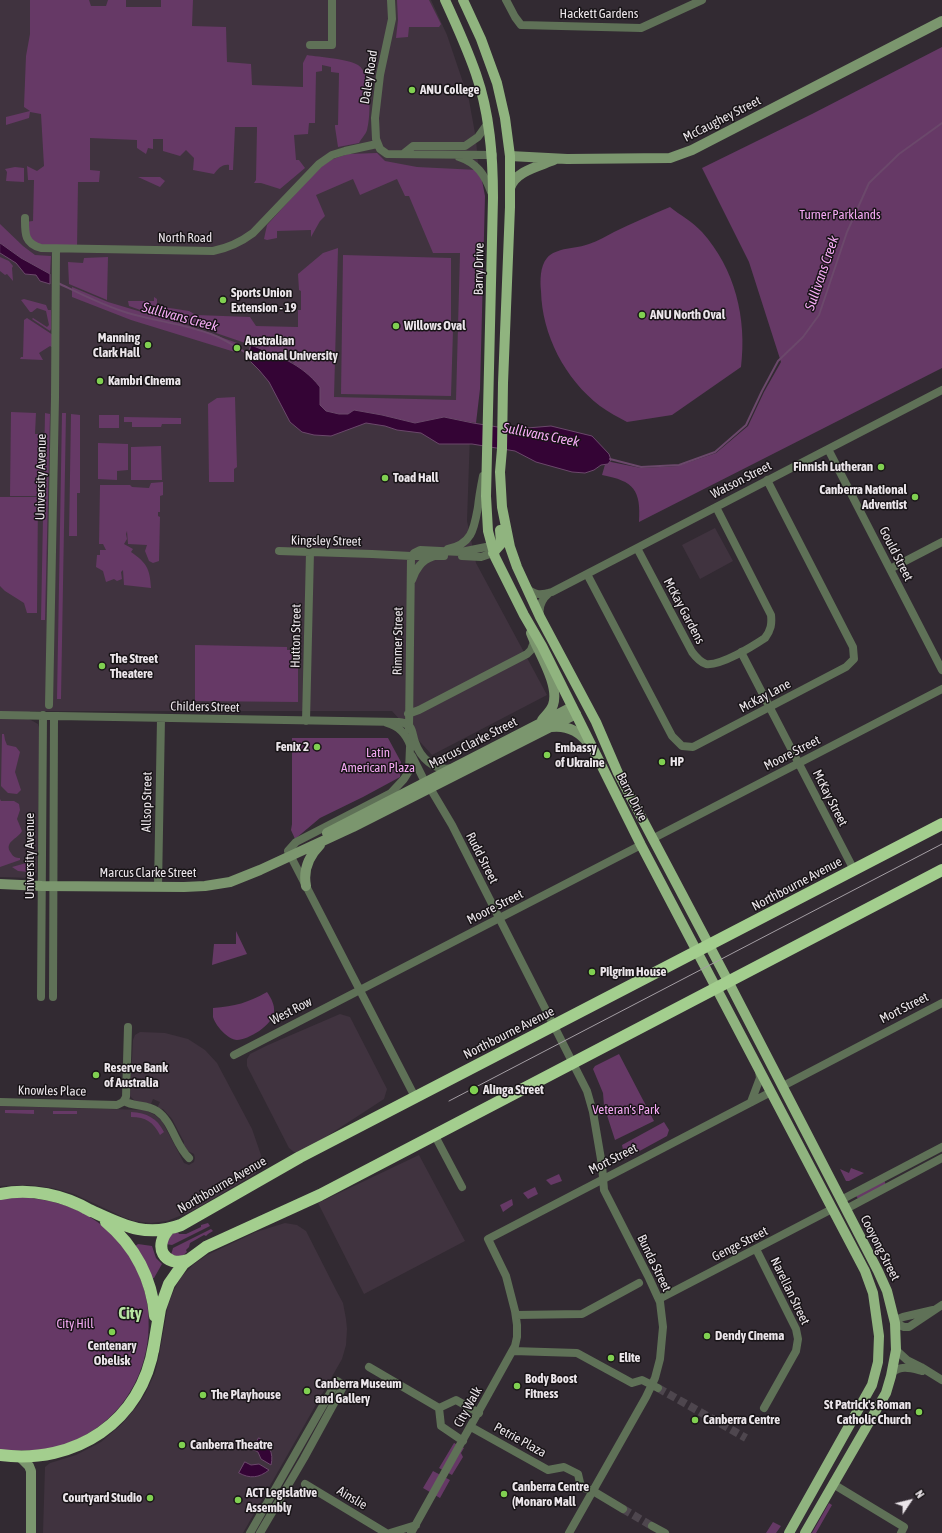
<!DOCTYPE html>
<style>
body{margin:0}
#map{position:relative;width:942px;height:1533px;overflow:hidden;background:#322a32;font-family:"Asap Condensed",sans-serif}
canvas{display:block}
.north{position:absolute;left:890px;top:1481px;width:40px;height:40px;-webkit-text-stroke:3px #181417;paint-order:stroke;rotate:55deg;font-size:11px;font-weight:700;line-height:16px;text-align:center;color:#ebe5ea}
.north::after{content:'';display:block;margin:auto;width:14px;height:18px;background:#ebe5ea;clip-path:polygon(50% 0,100% 100%,50% 72%,0 100%)}
</style>
<div id="map">
<canvas width="942" height="1533"></canvas>
<div class="north">N</div>
</div>
<script>
const ctx = document.querySelector('canvas').getContext('2d');
ctx.lineJoin = 'round';
function paint(path, color) {
  ctx.fillStyle = color;
  ctx.fill(path, 'evenodd');
}
function trace(path, color, width, dash) {
  ctx.strokeStyle = color;
  ctx.lineWidth = width;
  ctx.lineCap = dash ? 'butt' : 'round';
  ctx.setLineDash(dash || []);
  ctx.stroke(path);
}
function drawText(font, color, halo, rows, align = 'center') {
  ctx.font = font + ' "Asap Condensed",sans-serif';
  ctx.lineWidth = 3;
  ctx.setLineDash([]);
  ctx.textBaseline = 'middle';
  ctx.strokeStyle = halo;
  ctx.fillStyle = color;
  for (const [text, x, y, turn = 0] of rows) {
    ctx.save();
    ctx.translate(x, y);
    ctx.rotate((+turn || 0) * Math.PI / 180);
    ctx.textAlign = isNaN(turn) ? turn : align;
    if (halo) ctx.strokeText(text, 0, 0);
    ctx.fillText(text, 0, 0);
    ctx.restore();
  }
}
const built = new Path2D(`
 M 0,0 L 431,0 L 447,35 L 469,100 L 476,139 L 479,175 L 467,521 L 476,563 L 547,695 L 432,755 L 392,711 L 30,711 L 29,719 L 38,724 L 40,731 L 37,872 L 32,878 L 0,877 Z
 M 715,528 L 733,561 L 700,579 L 682,545 Z
 M 340,1014 L 350,1017 L 387,1089 L 384,1099 L 318,1142 L 298,1152 L 294,1152 L 289,1148 L 247,1066 L 247,1059 L 250,1054 L 268,1045 Z
 M 140,1032 L 165,1033 L 188,1039 L 205,1050 L 217,1063 L 252,1129 L 261,1155 L 261,1163 L 256,1173 L 250,1177 L 192,1211 L 167,1221 L 151,1223 L 134,1221 L 123,1217 L 74,1194 L 53,1188 L 29,1185 L 0,1186 L 0,1106 L 145,1110 L 155,1115 L 162,1121 L 184,1163 L 189,1165 L 194,1162 L 195,1158 L 194,1154 L 188,1151 L 184,1147 L 184,1142 L 172,1119 L 163,1109 L 157,1108 L 160,1102 L 153,1099 L 151,1104 L 135,1101 L 130,1096 L 133,1040 L 135,1035 Z
 M 419,1155 L 465,1241 L 364,1294 L 318,1203 Z
 M 285,1223 L 297,1225 L 306,1231 L 336,1290 L 343,1303 L 346,1319 L 347,1329 L 346,1345 L 342,1359 L 243,1533 L 43,1533 L 45,1467 L 50,1463 L 76,1455 L 101,1442 L 122,1424 L 138,1405 L 145,1394 L 155,1373 L 159,1356 L 168,1305 L 174,1290 L 181,1277 L 194,1264 L 207,1255 L 256,1232 Z`);
const green = new Path2D(`
 M 30,0 L 89,0 L 91,6 L 106,6 L 108,0 L 126,0 L 126,7 L 161,7 L 161,0 L 193,0 L 192,26 L 226,27 L 227,62 L 251,64 L 252,85 L 303,87 L 303,63 L 307,55 C 319,57 349,59 358,65 C 372,74 371,116 367,130 C 366,134 361,139 359,143 L 338,147 L 335,127 L 335,125 L 338,125 L 339,73 L 331,72 L 331,67 L 322,65 L 322,71 L 316,72 L 315,123 L 309,123 L 308,134 L 294,135 L 296,160 L 299,160 L 305,168 L 280,189 L 261,183 L 254,183 L 256,180 L 257,127 L 235,127 L 233,170 L 229,170 L 229,165 C 222,164 218,169 214,174 L 193,170 L 194,158 L 186,150 L 180,156 L 163,151 L 163,139 L 153,139 L 153,149 L 148,148 L 146,154 L 137,148 L 137,140 L 90,138 L 90,170 L 100,171 L 99,182 L 78,182 L 77,249 L 32,244 L 25,222 L 33,221 L 34,180 L 28,180 L 27,166 L 37,171 L 44,166 L 41,114 L 30,112 L 29,118 L 6,125 L 6,117 L 30,111 L 24,107 L 26,56 L 30,34 Z
 M 397,0 L 429,0 L 441,24 L 439,27 L 409,27 L 408,37 L 396,38 L 398,20 Z
 M 942,47 L 942,368 L 639,522 C 641,490 634,481 602,475 L 606,461 L 641,468 L 678,466 L 716,453 L 748,426 L 764,392 L 781,362 L 749,262 L 702,168 L 812,114 Z
 M 377,153 L 385,161 L 417,167 L 478,170 L 481,175 L 485,196 L 480,389 L 476,423 L 444,417 L 415,423 L 382,415 L 354,410 L 348,414 L 339,414 L 326,411 L 320,405 L 320,387 L 292,362 L 251,345 L 184,322 L 163,318 L 129,306 L 128,301 L 154,301 L 154,297 L 157,299 L 157,306 L 189,311 L 196,315 L 250,317 L 256,326 L 298,327 L 298,310 L 301,310 L 301,291 L 299,290 L 298,274 L 323,253 L 338,248 L 334,397 L 456,400 L 460,253 L 433,253 L 409,196 L 405,196 L 397,179 L 360,195 L 353,179 L 316,195 L 325,216 L 320,221 L 311,237 L 311,230 L 277,231 L 277,238 L 267,240 L 264,239 L 267,225 L 320,167 L 333,159 L 348,154 Z
 M 15,167 L 24,168 L 24,182 L 6,181 L 7,172 L 5,169 Z
 M 138,177 L 160,177 L 165,181 L 160,187 Z
 M 670,207 C 680,215 693,222 702,232 C 735,269 747,318 741,367 L 672,415 L 627,422 C 618,417 608,412 600,406 C 565,379 542,335 541,291 C 540,281 540,266 547,258 C 556,247 577,249 589,244 C 598,241 606,236 614,232 C 632,223 651,215 670,207 Z
 M 0,224 L 23,246 L 35,255 L 51,256 L 50,274 L 21,258 L 0,243 Z
 M 343,255 L 451,258 L 451,330 L 453,330 L 451,396 L 341,394 Z
 M 0,257 L 9,261 L 13,266 L 12,268 L 13,281 L 7,274 L 5,275 L 0,271 Z
 M 108,257 L 107,300 L 69,284 L 68,262 L 83,263 L 84,258 Z
 M 72,287 L 108,302 L 165,319 L 184,324 L 240,344 L 238,353 L 131,320 L 72,297 Z
 M 24,299 L 46,305 L 48,310 L 51,310 L 51,329 L 50,331 L 32,319 L 33,318 L 47,327 L 49,325 L 46,311 L 37,308 L 32,312 L 30,312 L 21,300 Z
 M 27,318 L 53,335 L 53,348 L 50,346 L 39,353 L 43,360 L 20,359 L 21,357 L 23,357 L 24,320 Z
 M 235,397 L 237,467 L 234,469 L 234,482 L 209,482 L 208,404 L 217,398 Z
 M 11,412 L 36,413 L 35,434 L 41,434 L 40,496 L 10,496 Z
 M 45,413 L 50,414 L 45,620 L 41,620 Z
 M 62,413 L 66,413 L 61,699 L 57,699 Z
 M 71,414 L 80,415 L 80,493 L 77,493 L 77,536 L 69,536 Z
 M 99,415 L 119,415 L 119,428 L 99,428 Z
 M 124,417 L 181,418 L 181,424 L 162,424 L 161,427 L 132,427 L 132,422 L 124,422 Z
 M 98,443 L 128,444 L 128,470 L 117,471 L 117,480 L 98,479 Z
 M 161,446 L 162,480 L 131,480 L 131,447 Z
 M 163,482 L 163,495 L 160,496 L 160,512 L 158,512 L 158,516 L 160,517 L 159,561 L 153,563 L 149,561 L 145,551 L 147,545 L 128,544 L 127,531 L 126,534 L 127,539 L 124,544 L 133,549 L 131,552 C 147,563 150,569 151,588 L 124,585 L 123,570 L 121,572 L 122,579 L 117,581 L 114,579 L 106,582 L 103,571 L 96,567 L 97,555 L 100,555 L 100,550 L 106,550 L 103,544 L 99,544 L 100,485 L 130,485 L 132,487 L 149,488 L 151,483 Z
 M 0,497 L 38,497 L 37,613 L 27,613 L 24,603 L 5,591 L 0,586 Z
 M 195,645 L 287,647 L 287,650 L 298,650 L 298,702 L 195,701 Z
 M 2,734 L 4,734 L 5,740 L 7,745 L 16,747 L 20,752 L 15,772 L 21,790 L 17,794 L 8,793 L 1,786 Z
 M 292,738 L 388,738 L 401,762 L 400,777 L 363,797 L 320,818 L 295,839 L 291,830 L 292,824 Z
 M 0,799 L 1,801 L 14,801 L 19,804 L 20,810 L 17,819 L 22,831 C 18,839 3,842 11,853 C 13,857 16,858 20,858 L 20,860 L 0,867 Z
 M 26,863 L 29,872 L 18,871 L 12,867 Z
 M 236,931 L 247,954 L 212,965 L 214,944 L 236,944 Z
 M 267,992 C 271,998 275,1005 274,1012 C 273,1025 248,1040 237,1040 C 228,1040 215,1025 213,1017 C 213,1014 213,1011 213,1008 C 235,1006 248,1003 267,992 Z
 M 619,1054 L 654,1121 L 615,1140 L 604,1106 L 603,1093 L 593,1069 L 595,1066 Z
 M 5,1110 L 34,1110 L 34,1114 L 5,1113 Z
 M 53,1111 L 77,1111 L 77,1114 L 53,1114 Z
 M 131,1112 C 147,1113 157,1118 164,1132 L 160,1135 C 153,1122 146,1117 131,1117 Z
 M 664,1122 L 669,1130 L 667,1136 L 625,1159 L 622,1145 Z
 M 851,1168 L 864,1173 L 849,1181 L 846,1181 L 840,1169 L 849,1173 Z
 M 559,1174 L 562,1181 L 551,1185 L 546,1180 Z
 M 884,1180 L 886,1185 L 858,1199 L 855,1194 Z
 M 535,1187 L 538,1194 L 528,1199 L 523,1193 Z
 M 21,1197 C 46,1199 69,1204 90,1217 C 176,1270 166,1404 71,1442 C 48,1452 25,1451 0,1450 L 0,1199 Z
 M 512,1199 L 513,1205 L 503,1212 L 500,1205 Z
 M 208,1223 L 210,1226 L 172,1245 L 165,1244 L 172,1234 L 178,1232 L 179,1234 L 186,1234 L 201,1227 L 201,1225 Z
 M 211,1229 L 213,1231 L 208,1234 L 206,1236 L 204,1235 L 190,1243 L 189,1247 L 186,1250 L 187,1252 L 181,1257 L 171,1255 L 173,1248 Z
 M 138,1244 L 152,1246 L 156,1258 L 162,1264 L 154,1278 L 151,1279 L 134,1247 Z
 M 454,1443 L 464,1448 L 461,1453 L 463,1457 L 452,1475 L 439,1468 Z
 M 433,1471 L 450,1480 L 440,1498 L 423,1488 Z
 M 829,1503 L 832,1505 L 816,1533 L 812,1533 Z
 M 773,1522 L 781,1526 L 776,1533 L 766,1533 Z`);
const water = new Path2D(`
 M 0,243 L 21,258 L 50,274 L 50,284 L 40,281 L 36,275 L 25,274 L 16,263 L 0,253 Z
 M 251,345 C 278,356 301,363 320,387 L 320,405 L 326,411 L 339,414 L 348,414 L 354,410 L 382,415 L 415,423 L 444,417 L 473,423 L 516,430 L 527,428 L 551,426 L 592,436 L 609,454 L 611,460 L 608,464 L 601,465 L 594,470 L 585,473 L 572,472 L 536,462 L 515,451 L 472,444 L 439,444 L 421,433 L 397,430 L 385,426 L 366,423 L 331,436 L 314,435 L 302,432 L 290,422 L 269,382 L 259,370 L 248,359 Z
 M 259,1438 C 269,1444 274,1453 271,1465 L 261,1459 L 258,1452 L 252,1449 Z
 M 245,1462 L 251,1465 L 259,1464 L 269,1470 C 259,1478 250,1479 239,1473 Z`);
const stream = new Path2D(`
 M 58,283 C 81,294 104,306 128,313 C 155,321 184,324 211,334 C 225,339 238,348 251,356
 M 610,459 L 641,467 L 679,465 L 715,452 L 746,425 L 762,391 L 778,361 L 803,337 L 819,315 L 847,232 L 869,183 L 899,154 L 942,123`);
const streetTunnel = new Path2D(`
 M 658,1388 L 746,1438
 M 623,1509 L 652,1526`);
const street = new Path2D(`
 M 391,0 L 392,19 L 380,75 L 375,118 L 376,139 L 380,149 L 387,154 L 493,155
 M 506,0 L 515,17 L 521,25 L 641,28 L 702,0
 M 310,45 L 332,45 L 332,0
 M 403,154 L 413,146 L 465,146 L 478,137 L 488,123
 M 459,157 C 477,163 485,175 491,192
 M 25,218 C 25,233 24,243 41,248 L 213,251 C 228,248 241,242 253,233 L 319,164 L 332,155 L 345,151 L 377,144
 M 828,449 L 942,670
 M 637,548 L 692,652 C 695,656 700,662 706,664 C 721,666 753,646 765,638 C 771,630 772,624 771,615 L 716,507
 M 448,549 C 472,544 474,529 478,507 C 479,497 481,486 483,476
 M 279,551 L 372,554 L 411,556 L 444,556
 M 462,556 L 481,557 L 493,553
 M 890,569 L 942,542
 M 587,574 L 672,736 L 682,746 L 693,747 L 846,667 L 854,659 L 853,647 L 767,480
 M 412,580 C 415,570 422,560 432,557
 M 527,588 C 534,596 542,595 552,592 L 942,390
 M 540,616 C 538,606 542,599 549,593
 M 741,652 L 854,870
 M 49,705 L 55,398 L 56,249
 M 408,714 L 419,710 L 527,654 L 531,650 L 534,642
 M 0,715 L 399,722 C 403,722 407,724 410,727 C 413,731 413,737 415,742 C 420,757 434,772 452,768
 M 306,721 L 310,552
 M 387,723 C 398,726 406,734 410,745
 M 409,729 L 411,558 L 414,553 L 420,550 L 461,552 L 491,546
 M 410,747 L 409,771 L 404,779 L 391,793 L 296,842 L 288,851 L 415,1097
 M 412,756 L 425,782
 M 430,788 L 452,825 L 587,1091 L 593,1112 L 602,1165 L 604,1190 L 649,1278 L 660,1302 L 663,1327 L 660,1359 L 655,1378 L 646,1397 L 569,1533
 M 652,839 L 942,689
 M 158,887 L 161,718
 M 41,997 L 43,715
 M 53,997 L 54,716
 M 234,1055 L 641,845
 M 783,1086 L 942,1003
 M 124,1101 C 134,1107 146,1104 157,1111 C 173,1122 175,1145 189,1158
 M 0,1102 L 117,1105 L 123,1102 L 126,1097 L 128,1027
 M 751,1102 L 760,1078 L 759,1071
 M 434,1134 L 462,1187
 M 841,1200 L 942,1147
 M 846,1209 L 942,1158
 M 756,1249 L 796,1329 L 798,1339 L 796,1351 L 764,1408
 M 659,1299 L 832,1209
 M 933,1310 L 903,1317 L 898,1319 L 895,1323 L 904,1327 L 909,1327 L 942,1305
 M 516,1315 L 582,1314 L 639,1283
 M 896,1350 L 907,1360 L 921,1367 L 942,1380
 M 513,1351 L 577,1353 L 632,1383 L 642,1380 L 658,1388
 M 369,1367 L 439,1408 L 456,1400 L 479,1413
 M 892,1373 C 901,1365 910,1368 922,1371
 M 439,1408 L 441,1426 L 463,1441
 M 471,1427 L 548,1470 L 564,1467 L 578,1474 L 581,1487 L 593,1491 L 623,1509
 M 833,1483 L 838,1487 L 904,1527 L 901,1533
 M 305,1484 L 386,1533
 M 652,1526 L 665,1533
 M 250,1533 L 337,1381 L 344,1385 L 304,1458 L 260,1533
 M 390,1533 L 416,1525
 M 411,1533 L 515,1346 L 517,1337 L 517,1325 L 515,1311 L 506,1276 L 488,1239 L 771,1092`);
const secondary = new Path2D(`
 M 510,156 L 567,159 L 670,158 L 692,150 L 942,21
 M 510,188 C 515,171 540,166 554,160
 M 531,633 C 538,652 560,685 553,705 C 551,711 546,715 542,720
 M 551,727 C 567,725 580,732 589,744
 M 327,833 L 572,707
 M 0,884 L 42,886 L 184,887 L 205,886 L 230,882 L 260,870 L 353,827 L 576,714
 M 306,886 C 303,870 308,857 320,845
 M 20,1457 L 29,1466 L 31,1471 L 31,1533`);
const primary = new Path2D(`
 M 445,0 C 456,24 467,48 476,74 C 490,114 493,156 493,198 L 486,496 L 488,531 L 495,557 L 524,615 L 542,646 L 641,845 L 865,1271 L 873,1293 L 879,1336 L 878,1362 L 872,1385 L 789,1533
 M 463,0 L 481,39 L 497,83 L 505,118 L 510,156 L 510,207 L 503,383 L 502,449 L 500,472 L 502,507 L 510,547 L 517,567 L 540,617 L 596,722 L 618,773 L 728,981 L 878,1271 L 887,1291 L 895,1323 L 896,1350 L 891,1376 L 886,1393 L 805,1533
 M 493,553 L 501,544 L 500,530`);
const highway = new Path2D(`
 M 0,1194 C 31,1188 64,1195 91,1211
 M 85,1208 C 119,1223 143,1239 181,1225 L 300,1157 L 942,824
 M 106,1222 C 135,1246 152,1279 155,1316
 M 170,1228 C 152,1246 164,1268 188,1260
 M 153,1351 L 160,1309 L 169,1284 L 183,1264 L 206,1247 L 320,1195 L 942,870
 M 0,1455 C 75,1465 142,1422 154,1345`);
const tram = new Path2D(`
 M 449,1101 L 942,844`);
const markers = [
 [412,90,4,"#80d051"],
 [223,300,4,"#80d051"],
 [642,315,4,"#80d051"],
 [396,326,4,"#80d051"],
 [148,345,4,"#80d051"],
 [237,348,4,"#80d051"],
 [100,381,4,"#80d051"],
 [881,467,4,"#80d051"],
 [385,478,4,"#80d051"],
 [915,497,4,"#80d051"],
 [102,666,4,"#80d051"],
 [317,747,4,"#80d051"],
 [547,755,4,"#80d051"],
 [662,762,4,"#80d051"],
 [592,972,4,"#80d051"],
 [96,1075,4,"#80d051"],
 [474,1090,5,"#80d051"],
 [112,1332,4,"#80d051"],
 [707,1336,4,"#80d051"],
 [611,1358,4,"#80d051"],
 [517,1386,4,"#80d051"],
 [307,1391,4,"#80d051"],
 [203,1395,4,"#80d051"],
 [919,1412,4,"#80d051"],
 [695,1420,4,"#80d051"],
 [182,1445,4,"#80d051"],
 [504,1494,4,"#80d051"],
 [150,1498,4,"#80d051"],
 [238,1500,4,"#80d051"]
];
const streetNames = [
 ["Hackett Gardens",599,14],
 ["Daley Road",369,77,-81],
 ["McCaughey Street",722,119,-27],
 ["North Road",185,238],
 ["Barry Drive",479,269,-89],
 ["University Avenue",41,477,-89],
 ["Watson Street",741,480,-27],
 ["Kingsley Street",326,541,1],
 ["Gould Street",896,554,63],
 ["McKay Gardens",684,611,62],
 ["Hutton Street",296,636,-89],
 ["Rimmer Street",398,641,-89],
 ["McKay Lane",765,696,-28],
 ["Childers Street",205,707,1],
 ["Marcus Clarke Street",473,743,-27],
 ["Moore Street",792,753,-27],
 ["Barry Drive",632,797,63],
 ["McKay Street",830,798,63],
 ["Allsop Street",147,802,-89],
 ["University Avenue",30,856,-90],
 ["Rudd Street",482,858,63],
 ["Marcus Clarke Street",148,873],
 ["Northbourne Avenue",797,884,-28],
 ["Moore Street",495,907,-27],
 ["Mort Street",904,1008,-27],
 ["West Row",291,1011,-27],
 ["Northbourne Avenue",509,1033,-27],
 ["Knowles Place",52,1091,1],
 ["Mort Street",613,1159,-27],
 ["Northbourne Avenue",222,1185,-30],
 ["Genge Street",740,1244,-27],
 ["Cooyong Street",880,1248,63],
 ["Bunda Street",654,1263,64],
 ["Narellan Street",790,1291,64],
 ["City Walk",468,1407,-61],
 ["Petrie Plaza",520,1440,29],
 ["Ainslie",352,1498,31]
];
const poiNames = [
 ["ANU College",420,90],
 ["Sports Union",231,293],
 ["Extension - 19",231,308],
 ["ANU North Oval",650,315],
 ["Willows Oval",404,326],
 ["Manning",140,338,"right"],
 ["Clark Hall",140,353,"right"],
 ["Australian",245,341],
 ["National University",245,356],
 ["Kambri Cinema",108,381],
 ["Finnish Lutheran",873,467,"right"],
 ["Toad Hall",393,478],
 ["Canberra National",907,490,"right"],
 ["Adventist",907,505,"right"],
 ["The Street",110,659],
 ["Theatere",110,674],
 ["Fenix 2",309,747,"right"],
 ["Embassy",555,748],
 ["of Ukraine",555,763],
 ["HP",670,762],
 ["Pilgrim House",600,972],
 ["Reserve Bank",104,1068],
 ["of Australia",104,1083],
 ["Alinga Street",483,1090],
 ["Dendy Cinema",715,1336],
 ["Centenary",112,1346,"center"],
 ["Obelisk",112,1361,"center"],
 ["Elite",619,1358],
 ["Body Boost",525,1379],
 ["Fitness",525,1394],
 ["Canberra Museum",315,1384],
 ["and Gallery",315,1399],
 ["The Playhouse",211,1395],
 ["St Patrick's Roman",911,1405,"right"],
 ["Catholic Church",911,1420,"right"],
 ["Canberra Centre",703,1420],
 ["Canberra Theatre",190,1445],
 ["Canberra Centre",512,1487],
 ["(Monaro Mall",512,1502],
 ["ACT Legislative",246,1493],
 ["Assembly",246,1508],
 ["Courtyard Studio",142,1498,"right"]
];
const parkNames = [
 ["Turner Parklands",840,215],
 ["Latin",378,753],
 ["American Plaza",378,768],
 ["Veteran's Park",626,1110],
 ["City Hill",75,1324]
];
const waterNames = [
 ["Sullivans Creek",822,273,-71],
 ["Sullivans Creek",180,317,15],
 ["Sullivans Creek",541,435,11]
];
const districtNames = [
 ["City",130,1314]
];
paint(built, '#40333f');
paint(green, '#663966');
paint(water, '#340435');
trace(water, '#6b486b', 1);
trace(stream, '#6b486b', 2);
trace(streetTunnel, '#4e464e', 8, [8, 4]);
trace(street, '#5f7157', 8);
trace(secondary, '#7b966e', 10);
trace(primary, '#90b47f', 10);
trace(highway, '#a3ce8e', 12);
trace(tram, '#a49ea4', 1);
for (const [x, y, r, color] of markers) {
  const dot = new Path2D();
  dot.arc(x, y, r, 0, 2 * Math.PI);
  ctx.fillStyle = color;
  ctx.fill(dot);
  trace(dot, '#181417', 1.5);
}
drawText('13px', '#ebe5ea', '#181417', streetNames);
drawText('bold 13px', '#ebe5ea', '#181417', poiNames, 'left');
drawText('13px', '#f4a9f3', '#181417', parkNames);
drawText('italic 14px', '#f5abf4', '#181417', waterNames);
drawText('bold 17px', '#b8e5a2', '#181417', districtNames);
</script>
